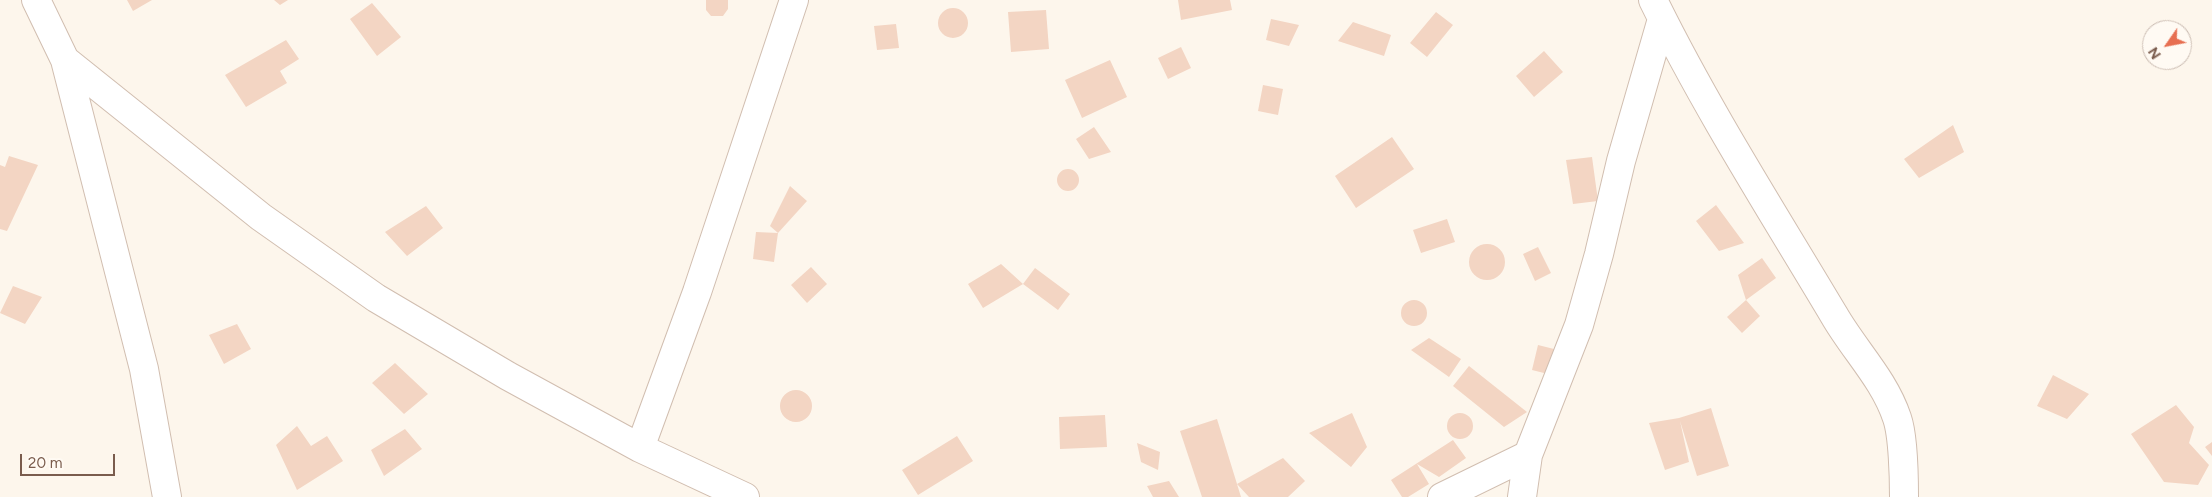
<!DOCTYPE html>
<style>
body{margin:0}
#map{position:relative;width:2212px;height:497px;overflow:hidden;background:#fdf6ec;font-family:Figtree,sans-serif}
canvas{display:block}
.north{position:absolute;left:2142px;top:20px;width:50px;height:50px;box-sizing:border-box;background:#fffaf3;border:1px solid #cabbb1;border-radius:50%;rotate:237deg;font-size:14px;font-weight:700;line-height:20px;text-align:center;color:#7a5c4d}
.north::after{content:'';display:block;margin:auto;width:18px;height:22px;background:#e76f51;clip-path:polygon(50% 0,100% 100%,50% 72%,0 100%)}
.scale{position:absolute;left:20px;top:454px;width:95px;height:22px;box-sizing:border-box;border:2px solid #7a5c4d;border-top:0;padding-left:6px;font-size:15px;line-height:18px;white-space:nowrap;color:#7a5c4d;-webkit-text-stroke:4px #fffaf3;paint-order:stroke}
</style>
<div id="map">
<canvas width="2212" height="497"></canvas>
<div class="north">N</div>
<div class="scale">20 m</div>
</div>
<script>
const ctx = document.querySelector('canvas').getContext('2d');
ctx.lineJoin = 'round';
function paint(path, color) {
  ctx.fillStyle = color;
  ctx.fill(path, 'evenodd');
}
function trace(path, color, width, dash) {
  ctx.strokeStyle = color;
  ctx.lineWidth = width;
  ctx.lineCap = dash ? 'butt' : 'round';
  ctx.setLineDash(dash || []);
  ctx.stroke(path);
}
const building = new Path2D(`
 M 127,0 L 152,0 L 133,11 Z
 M 274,0 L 288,0 L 280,5 Z
 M 706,0 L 728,0 L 728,9 L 723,16 L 711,16 L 706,10 Z
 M 1178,0 L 1230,0 L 1232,10 L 1181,20 Z
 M 372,3 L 401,37 L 377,56 L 350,19 Z
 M938 23a15 15 0 1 1 30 0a15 15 0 1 1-30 0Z
 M 1046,10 L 1049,49 L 1011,52 L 1008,12 Z
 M 1436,12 L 1453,25 L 1427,57 L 1410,43 Z
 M 1271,19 L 1299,25 L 1289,46 L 1266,40 Z
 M 1353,22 L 1391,35 L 1384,56 L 1338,41 Z
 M 896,24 L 899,48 L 877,50 L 874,26 Z
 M 286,40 L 299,59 L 280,71 L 287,83 L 246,107 L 225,75 Z
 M 1181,47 L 1191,68 L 1168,79 L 1158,58 Z
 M 1544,51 L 1563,72 L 1534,97 L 1516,76 Z
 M 1110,60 L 1127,97 L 1082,118 L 1065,80 Z
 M 1263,85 L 1283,89 L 1278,115 L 1258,111 Z
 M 1953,125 L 1964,152 L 1919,178 L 1904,159 Z
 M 1094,127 L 1111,152 L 1089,159 L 1076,139 Z
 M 1392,137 L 1414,169 L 1356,208 L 1335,176 Z
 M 9,156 L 38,165 L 7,231 L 0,229 L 0,165 L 5,167 Z
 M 1592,157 L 1598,201 L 1573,204 L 1566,160 Z
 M1057 180a11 11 0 1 1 22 0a11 11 0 1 1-22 0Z
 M 790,186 L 807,201 L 778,233 L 770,226 Z
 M 1716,205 L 1744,243 L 1719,251 L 1696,221 Z
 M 426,206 L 443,228 L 407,256 L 385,232 Z
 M 1447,219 L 1455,242 L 1421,253 L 1413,230 Z
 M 756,232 L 778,233 L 774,262 L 753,259 Z
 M1469 262a18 18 0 1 1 36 0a18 18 0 1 1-36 0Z
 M 1538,247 L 1551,273 L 1535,281 L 1523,254 Z
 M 1762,258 L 1776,278 L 1746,300 L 1738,275 Z
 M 1001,264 L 1023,284 L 983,308 L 968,284 Z
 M 811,267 L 827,284 L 807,303 L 791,285 Z
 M 1035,268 L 1070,294 L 1058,310 L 1023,284 Z
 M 13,286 L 42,297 L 25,324 L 0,313 Z
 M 1746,300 L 1760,316 L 1742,333 L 1727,317 Z
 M1401 313a13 13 0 1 1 26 0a13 13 0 1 1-26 0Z
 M 237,324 L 251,349 L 224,364 L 209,335 Z
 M 1429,338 L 1461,359 L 1449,377 L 1411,350 Z
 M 1538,345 L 1558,350 L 1552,375 L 1532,370 Z
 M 395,363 L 428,394 L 404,414 L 372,383 Z
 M 1469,366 L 1527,412 L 1504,427 L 1453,386 Z
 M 2053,375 L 2089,394 L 2067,419 L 2037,406 Z
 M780 406a16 16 0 1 1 32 0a16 16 0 1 1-32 0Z
 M 2176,405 L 2194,427 L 2189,443 L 2209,465 L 2198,485 L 2164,482 L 2131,434 Z
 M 1711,408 L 1729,466 L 1697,476 L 1680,421 L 1689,462 L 1665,470 L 1649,423 L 1679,418 Z
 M1447 426a13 13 0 1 1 26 0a13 13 0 1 1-26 0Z
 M 1352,413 L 1367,447 L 1351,467 L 1309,433 Z
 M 1105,415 L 1107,447 L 1060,449 L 1059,417 Z
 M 1217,419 L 1241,497 L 1202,497 L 1180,431 Z
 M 297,426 L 311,446 L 327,436 L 343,461 L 297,490 L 276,445 Z
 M 405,429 L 422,449 L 384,476 L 371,450 Z
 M 957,436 L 973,461 L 918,495 L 902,470 Z
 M 1453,440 L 1466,458 L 1439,477 L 1417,464 L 1429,484 L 1408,497 L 1402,497 L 1391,480 Z
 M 2212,442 L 2212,456 L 2205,447 Z
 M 1137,443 L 1160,452 L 1158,470 L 1141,462 Z
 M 1283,458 L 1305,481 L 1288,497 L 1249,497 L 1237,484 Z
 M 1169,481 L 1179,497 L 1153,497 L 1147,486 Z`);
const minor = new Path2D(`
 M 36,0 L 65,60 L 261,217 L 376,298 L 508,376 L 640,448 L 745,497
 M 1653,0 C 1706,108 1772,211 1834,315 C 1854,350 1884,379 1897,418 C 1903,435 1904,478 1904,497
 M 65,60 L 144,369 L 167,497
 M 640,448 L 697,292 L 794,0
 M 1442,497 L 1528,455
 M 1522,497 L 1528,455 L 1579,325 L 1599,254 L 1621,161 L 1662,19`);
paint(building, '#f3d5c3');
trace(minor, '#d1beb0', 30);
trace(minor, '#fff', 28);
</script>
